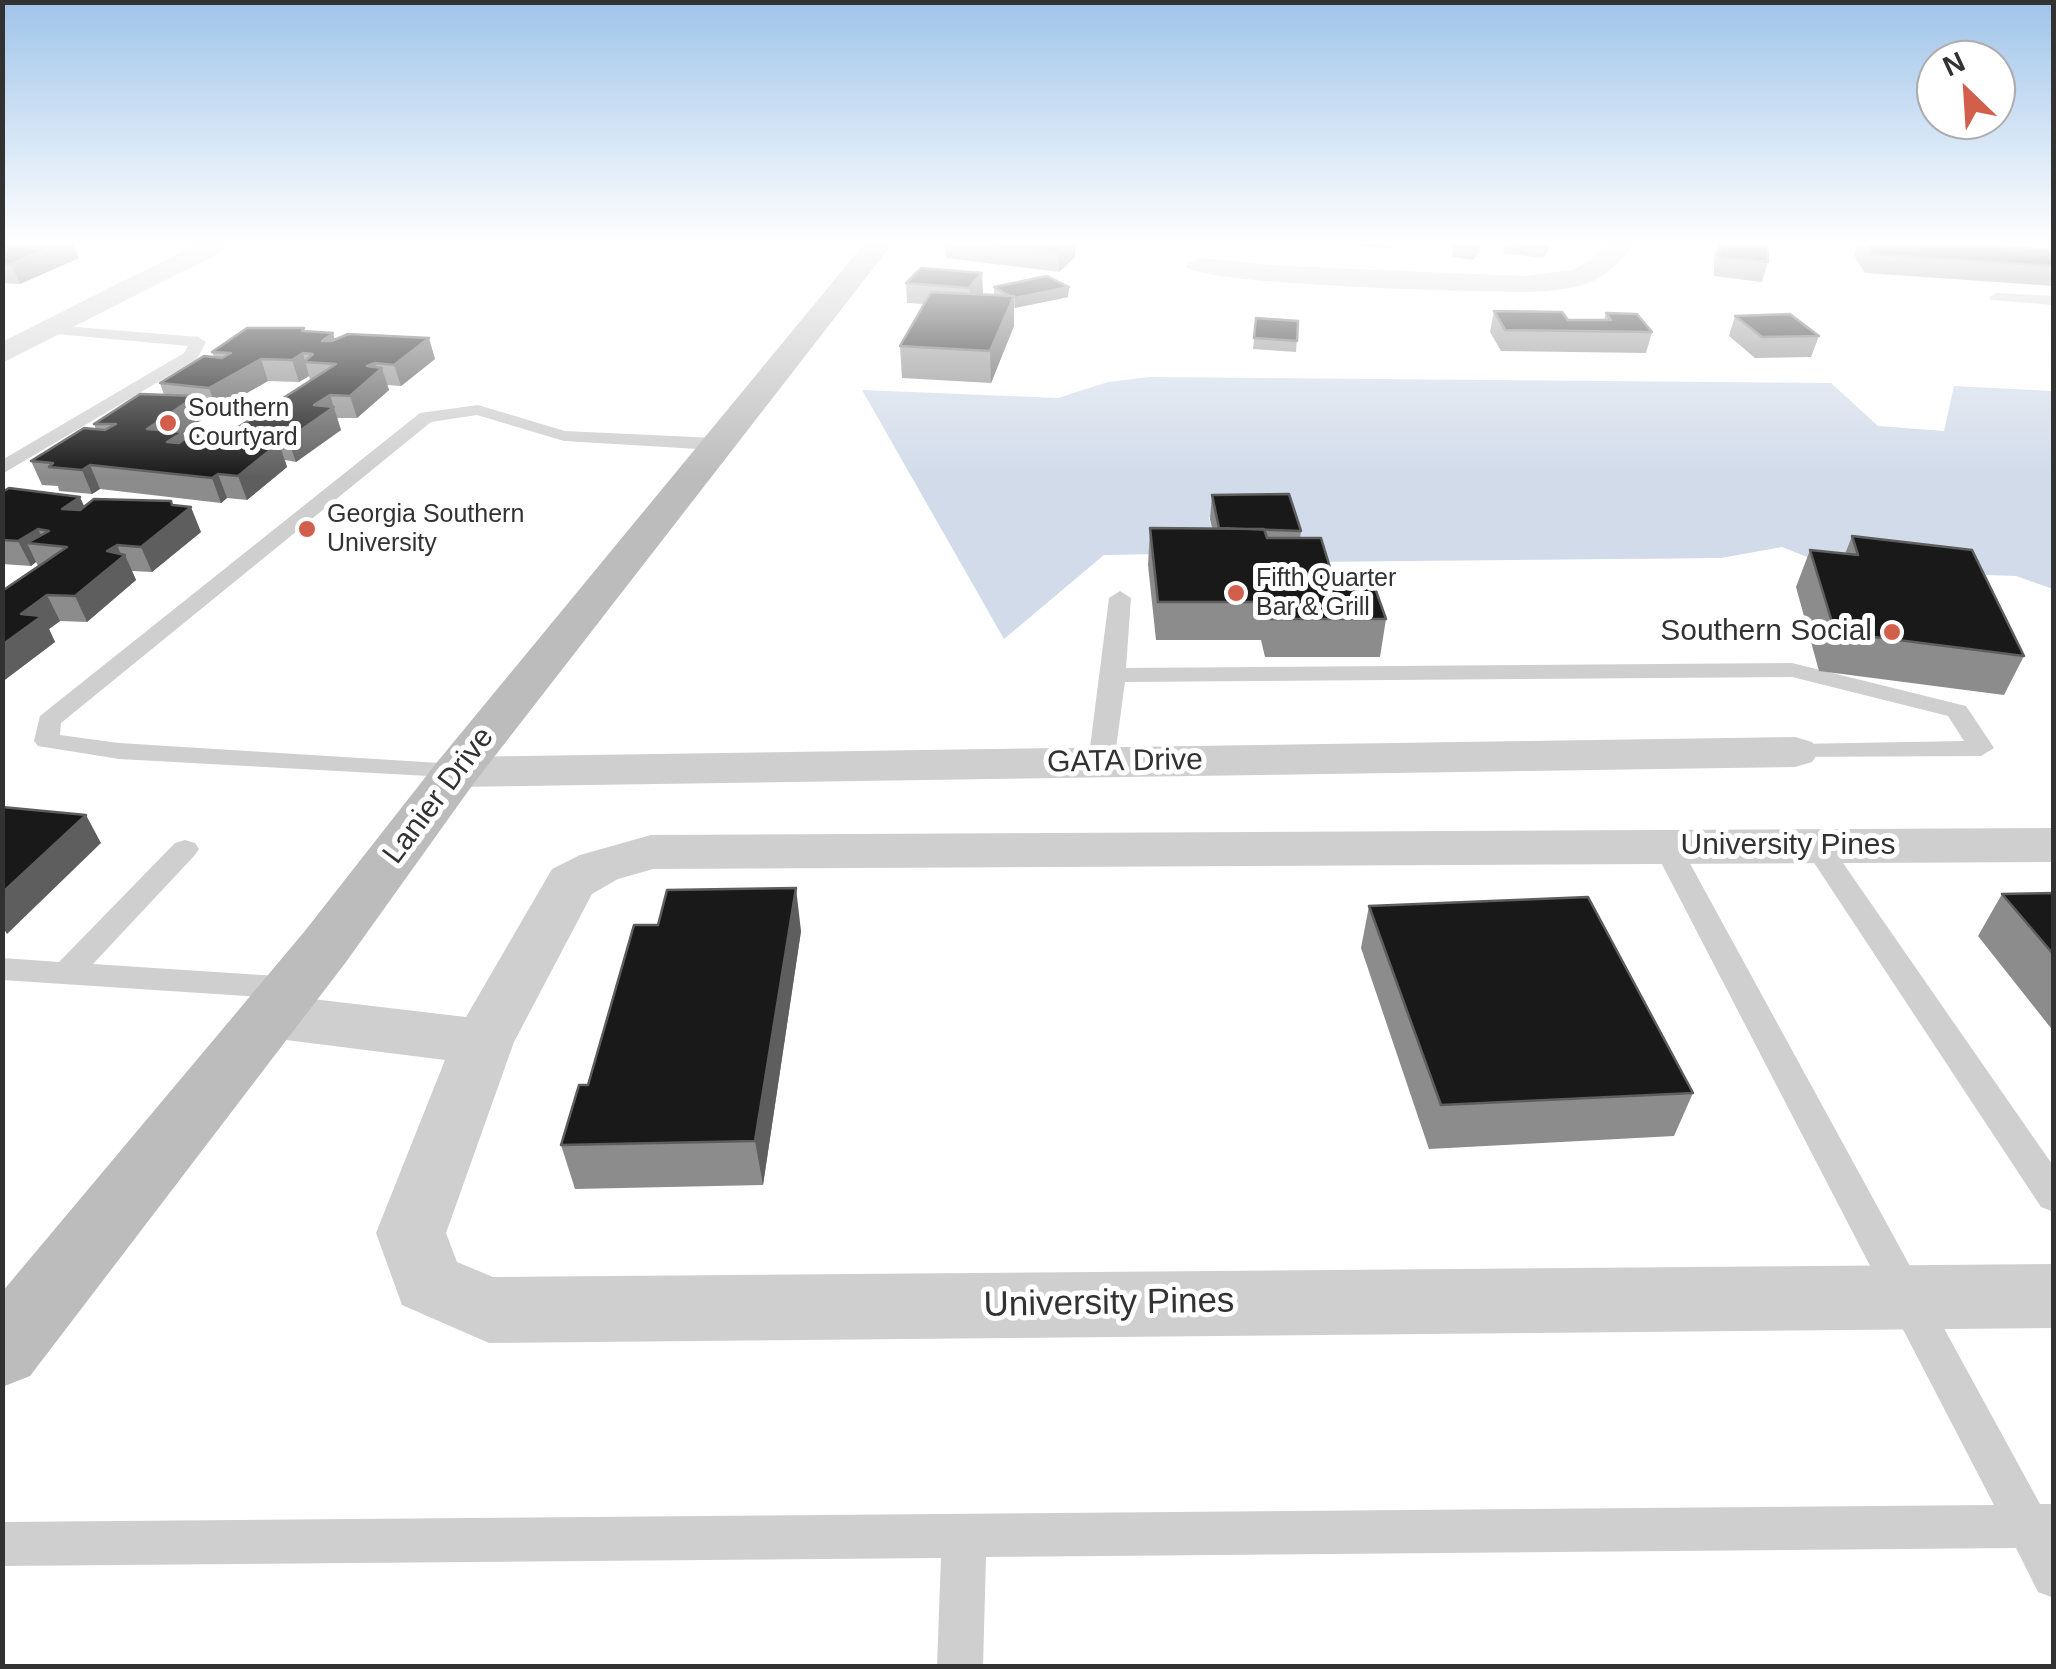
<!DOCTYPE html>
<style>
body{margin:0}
#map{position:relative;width:2056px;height:1669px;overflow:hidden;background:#fff;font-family:Arial,sans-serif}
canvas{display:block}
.frame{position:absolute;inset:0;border:5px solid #323232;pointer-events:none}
.north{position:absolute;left:1916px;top:40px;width:100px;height:100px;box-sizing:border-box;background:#fff;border:2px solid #adadad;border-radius:50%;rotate:335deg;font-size:28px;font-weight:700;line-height:40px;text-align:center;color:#323232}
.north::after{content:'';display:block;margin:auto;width:35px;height:45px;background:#d25f4b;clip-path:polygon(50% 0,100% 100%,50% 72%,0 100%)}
</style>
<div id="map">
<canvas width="2056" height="1669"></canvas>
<div class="frame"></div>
<div class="north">N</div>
</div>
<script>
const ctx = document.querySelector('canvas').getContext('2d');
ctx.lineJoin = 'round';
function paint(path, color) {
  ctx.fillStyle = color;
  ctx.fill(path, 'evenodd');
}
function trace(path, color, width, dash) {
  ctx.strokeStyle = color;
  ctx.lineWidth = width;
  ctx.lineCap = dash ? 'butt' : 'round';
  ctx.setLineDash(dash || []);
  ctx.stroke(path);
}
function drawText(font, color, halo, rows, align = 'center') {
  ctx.font = font + ' Arial,sans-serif';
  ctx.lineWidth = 10;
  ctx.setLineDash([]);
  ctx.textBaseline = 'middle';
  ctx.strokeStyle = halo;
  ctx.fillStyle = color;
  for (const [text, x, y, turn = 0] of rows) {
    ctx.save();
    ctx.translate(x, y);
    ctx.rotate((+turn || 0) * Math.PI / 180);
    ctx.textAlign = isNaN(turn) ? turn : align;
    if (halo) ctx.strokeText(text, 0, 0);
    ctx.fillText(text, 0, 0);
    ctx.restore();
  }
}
const water = new Path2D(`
 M 1149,377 L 1831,383 L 1878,426 L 1944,431 L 1954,386 L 2053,391 L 2053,589 L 2016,576 L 1840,570 L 1782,547 L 1721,558 L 1306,562 L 1290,515 L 1209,517 L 1217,553 L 1104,555 L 1004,639 L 862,390 L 1058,398 L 1108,382 Z`);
const lane = new Path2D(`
 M 1996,293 L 2054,296 L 2054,305 L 1991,300 L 1989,297 Z
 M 51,325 L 198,337 L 206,342 L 197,359 L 2,474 L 2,460 L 184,353 L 188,346 L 45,333 L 43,330 Z
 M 478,405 L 565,431 L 715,438 L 724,444 L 715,450 L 564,441 L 477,415 L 431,422 L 61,723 L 60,735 L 119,743 L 456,764 L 469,772 L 465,778 L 119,759 L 38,746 L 34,741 L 40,716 L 420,413 Z
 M 1120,591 L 1131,598 L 1126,668 L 1792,663 L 1966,706 L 1994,748 L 1981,756 L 1786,757 L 1782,752 L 1795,744 L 1964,741 L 1948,716 L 1792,677 L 1125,682 L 1114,763 L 1101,771 L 1088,763 L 1109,598 Z
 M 1817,837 L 1827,840 L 2054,1167 L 2054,1212 L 2041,1207 L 1803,846 L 1807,840 Z
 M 1667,838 L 1677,841 L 1681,847 L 2040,1504 L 2054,1504 L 2054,1598 L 2038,1592 L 2016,1548 L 986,1557 L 983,1666 L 937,1666 L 941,1558 L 2,1566 L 2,1522 L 1994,1505 L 1653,847 L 1657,841 Z
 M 185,840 L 195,843 L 199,849 L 195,855 L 93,964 L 292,977 L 303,980 L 308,988 L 303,996 L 292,999 L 2,980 L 2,958 L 59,962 L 175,843 Z`);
const street = new Path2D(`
 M 197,244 L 229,244 L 225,250 L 2,363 L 2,342 Z
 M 1607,244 L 1634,244 C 1622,260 1607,276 1588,283 C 1569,290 1540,292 1520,292 C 1478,292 1200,285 1185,266 L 1199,258 L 1283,266 L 1524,276 L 1573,270 L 1591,259 Z
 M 1795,737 L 1812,742 L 1819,752 L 1812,762 L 1795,767 L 456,787 L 438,783 L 431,772 L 438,761 L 456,757 Z
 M 2054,828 L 2054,862 L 653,869 L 618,879 L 592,894 L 514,1042 L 446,1233 L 457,1262 L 493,1277 L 2054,1264 L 2054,1328 L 489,1343 L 402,1305 L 376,1233 L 445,1060 L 270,1038 L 249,1032 L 240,1016 L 249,1000 L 270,994 L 466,1017 L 552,869 L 580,855 L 651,835 Z`);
const secondary = new Path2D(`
 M 864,244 L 892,244 L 474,783 L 346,962 L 30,1376 L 2,1387 L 2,1292 L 304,932 L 438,761 Z`);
const wall = new Path2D(`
 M 11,244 L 73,244 L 79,258 L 20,284 L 2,283 L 2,247 Z
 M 945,244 L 1084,244 L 1075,245 L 1075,257 L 1059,272 L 946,258 Z
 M 1355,244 L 1393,244 L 1391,249 L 1355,245 Z
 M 1480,244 L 1478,254 L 1473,260 L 1452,257 L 1454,247 Z
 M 1504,244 L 1552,244 L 1543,258 L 1503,253 Z
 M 1718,244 L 1767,244 L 1768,262 L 1762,282 L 1714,276 L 1714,257 Z
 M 1859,244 L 1956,244 L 2054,250 L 2054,286 L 1865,273 L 1854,256 Z
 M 921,268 L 983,293 L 981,295 L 994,295 L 994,287 L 1068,297 L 1014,308 L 1014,326 L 991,383 L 902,378 L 900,346 L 924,304 L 907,303 L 906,283 Z
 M 1494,311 L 1568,320 L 1604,320 L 1606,313 L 1652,332 L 1646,353 L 1501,351 L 1490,332 Z
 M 1735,316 L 1819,336 L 1811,357 L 1755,358 L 1729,336 Z
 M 1256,318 L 1298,321 L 1296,352 L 1253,349 Z
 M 305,331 L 335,340 L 435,359 L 401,386 L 387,385 L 389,390 L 357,418 L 337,418 L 341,430 L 296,462 L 285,460 L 287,467 L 247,500 L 227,498 L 221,503 L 100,489 L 92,494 L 59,491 L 58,486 L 42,485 L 31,461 L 96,429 L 94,424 L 164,395 L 160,383 L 214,357 L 212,352 ZM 309,376 L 310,380 L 226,435 L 185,438 L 183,433 L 204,418 L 201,409 L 217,410 L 268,381 L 299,382 Z
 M 2,492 L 84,506 L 172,505 L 201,532 L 152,572 L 132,571 L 136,580 L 87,622 L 60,621 L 49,629 L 55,642 L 2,682 L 38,566 L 36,562 L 31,566 L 2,564 Z
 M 1212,495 L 1301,531 L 1300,538 L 1332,574 L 1386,619 L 1380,657 L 1265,657 L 1261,640 L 1156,640 L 1148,565 L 1150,528 L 1212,528 L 1210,519 Z
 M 1852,536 L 2024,656 L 2004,695 L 1819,671 L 1796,587 L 1810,550 L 1845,554 Z
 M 2054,893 L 2054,1032 L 1978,936 L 2002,894 Z
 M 1369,906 L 1693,1093 L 1674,1136 L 1429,1149 L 1361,948 Z
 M 658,925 L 801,931 L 763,1185 L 575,1189 L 561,1145 Z`);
const shadedWall = new Path2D(`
 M 60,244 L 73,244 L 79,258 L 20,284 L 11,264 Z
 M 1069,244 L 1084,244 L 1075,245 L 1075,257 L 1059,272 L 1059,252 Z
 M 1548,244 L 1552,244 L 1543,258 L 1545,249 Z
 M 982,273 L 983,293 L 969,309 L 969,288 Z
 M 1069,287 L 1068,297 L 1015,308 L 1015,298 Z
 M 1014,296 L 1014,326 L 991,383 L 990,351 Z
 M 333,333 L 339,354 L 322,341 Z
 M 429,338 L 435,359 L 401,386 L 394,365 Z
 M 303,353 L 309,376 L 299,382 L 292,360 Z
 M 261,359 L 268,381 L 217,410 L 209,388 Z
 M 375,363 L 378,372 L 382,368 L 389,390 L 357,418 L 350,396 L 367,366 Z
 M 330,395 L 341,430 L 296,462 L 288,439 L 314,405 Z
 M 196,396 L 204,418 L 183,433 L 192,455 L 147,429 Z
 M 274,436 L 277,445 L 279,443 L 287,467 L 247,500 L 238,476 L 265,441 Z
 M 90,465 L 100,489 L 92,494 L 82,470 Z
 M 218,474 L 227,498 L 221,503 L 212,478 Z
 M 80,497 L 91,521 L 62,509 Z
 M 191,507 L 201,532 L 152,572 L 141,547 Z
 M 38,529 L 46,545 L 27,543 L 36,562 L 31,566 L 18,541 Z
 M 117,545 L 122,557 L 125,555 L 136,580 L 87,622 L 75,596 L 107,551 Z
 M 47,595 L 60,621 L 49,629 L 55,642 L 2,682 L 2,645 L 21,614 Z
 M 86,815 L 101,843 L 7,934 L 2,926 L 2,893 Z
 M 796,888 L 801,931 L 763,1185 L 755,1141 Z`);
const building = new Path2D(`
 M 11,244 L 60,244 L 11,264 L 2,264 L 2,247 Z
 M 983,244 L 1069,244 L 1059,252 Z
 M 1457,244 L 1480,244 L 1475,250 L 1454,247 Z
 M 1509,244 L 1548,244 L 1545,249 Z
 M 1720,244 L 1767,244 L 1768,262 L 1719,257 Z
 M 1865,244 L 1956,244 L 2054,250 L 2054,266 L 1872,254 Z
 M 921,268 L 982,273 L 969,288 L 906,283 Z
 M 1047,276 L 1069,287 L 1015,298 L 1014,296 L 1010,296 L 994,287 Z
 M 931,292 L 1014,296 L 990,351 L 900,346 Z
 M 1494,311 L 1562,312 L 1568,320 L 1611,320 L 1606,313 L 1637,314 L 1652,332 L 1505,330 Z
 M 1790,314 L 1819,336 L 1762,337 L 1735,316 Z
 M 1256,318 L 1298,321 L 1297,341 L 1254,338 Z
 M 247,328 L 304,328 L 302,331 L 333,333 L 322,341 L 332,341 L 348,334 L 429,338 L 394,365 L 375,363 L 367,366 L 382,368 L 350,396 L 330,395 L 314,405 L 334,407 L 288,439 L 274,436 L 265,441 L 279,443 L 238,476 L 218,474 L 212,478 L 90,465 L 82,470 L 49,467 L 53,463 L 31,461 L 84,428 L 105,430 L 116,424 L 94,424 L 140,394 L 196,396 L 147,429 L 183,432 L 167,442 L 179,443 L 193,433 L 226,435 L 336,364 L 304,362 L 313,354 L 303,353 L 292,360 L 261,359 L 209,388 L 160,383 L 204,356 L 222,358 L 231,353 L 212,352 Z
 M 9,488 L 80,497 L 62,509 L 80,510 L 94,499 L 171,501 L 172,505 L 191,507 L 141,547 L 117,545 L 107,551 L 125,555 L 75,596 L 47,595 L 21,614 L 42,616 L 2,645 L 2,591 L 67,547 L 27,543 L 49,531 L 38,529 L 18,541 L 2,540 L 2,492 Z
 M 1289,494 L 1301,531 L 1219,528 L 1212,495 Z
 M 1150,528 L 1264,529 L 1267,538 L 1321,538 L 1332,574 L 1370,574 L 1386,619 L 1270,619 L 1266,602 L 1158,602 Z
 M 1852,536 L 1972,550 L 2024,656 L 1835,632 L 1810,550 L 1858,555 Z
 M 2,807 L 86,815 L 2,893 Z
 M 796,888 L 755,1141 L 561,1145 L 579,1085 L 588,1085 L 634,925 L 658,925 L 667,890 Z
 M 2054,893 L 2054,955 L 2002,894 Z
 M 1588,897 L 1693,1093 L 1441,1105 L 1369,906 Z`);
const markers = [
 [168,423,10,"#d25f4b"],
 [307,529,10,"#d25f4b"],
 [1236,593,10,"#d25f4b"],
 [1892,632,10,"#d25f4b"]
];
const farPoinames = [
 ["Southern",188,409],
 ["Courtyard",188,438],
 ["Georgia Southern",327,515],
 ["University",327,544],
 ["Fifth Quarter",1256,579],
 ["Bar & Grill",1256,608]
];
const poiNames = [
 ["Southern Social",1872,632]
];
const streetNames = [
 ["GATA Drive",1125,762,-1],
 ["Lanier Drive",439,796,-53],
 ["University Pines",1788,846]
];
const nearStreetnames = [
 ["University Pines",1109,1304,-1]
];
paint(water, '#d1dbea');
paint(lane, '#cfcfcf');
paint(street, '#cfcfcf');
paint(secondary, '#bcbcbc');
paint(wall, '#8c8c8c');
paint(shadedWall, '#5e5e5e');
paint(building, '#191919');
trace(building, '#5e5e5e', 2.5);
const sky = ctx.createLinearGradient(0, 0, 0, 477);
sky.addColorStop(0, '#9fc4e9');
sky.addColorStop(0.51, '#fff');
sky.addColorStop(1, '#ffffff00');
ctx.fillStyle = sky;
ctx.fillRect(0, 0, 2056, 477);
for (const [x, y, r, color] of markers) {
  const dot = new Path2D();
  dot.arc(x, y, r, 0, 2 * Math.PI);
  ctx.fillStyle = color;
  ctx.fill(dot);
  trace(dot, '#fff', 4);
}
drawText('25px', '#323232', '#fff', farPoinames, 'left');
drawText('30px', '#323232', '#fff', poiNames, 'right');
drawText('30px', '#323232', '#fff', streetNames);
drawText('35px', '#323232', '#fff', nearStreetnames);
</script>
